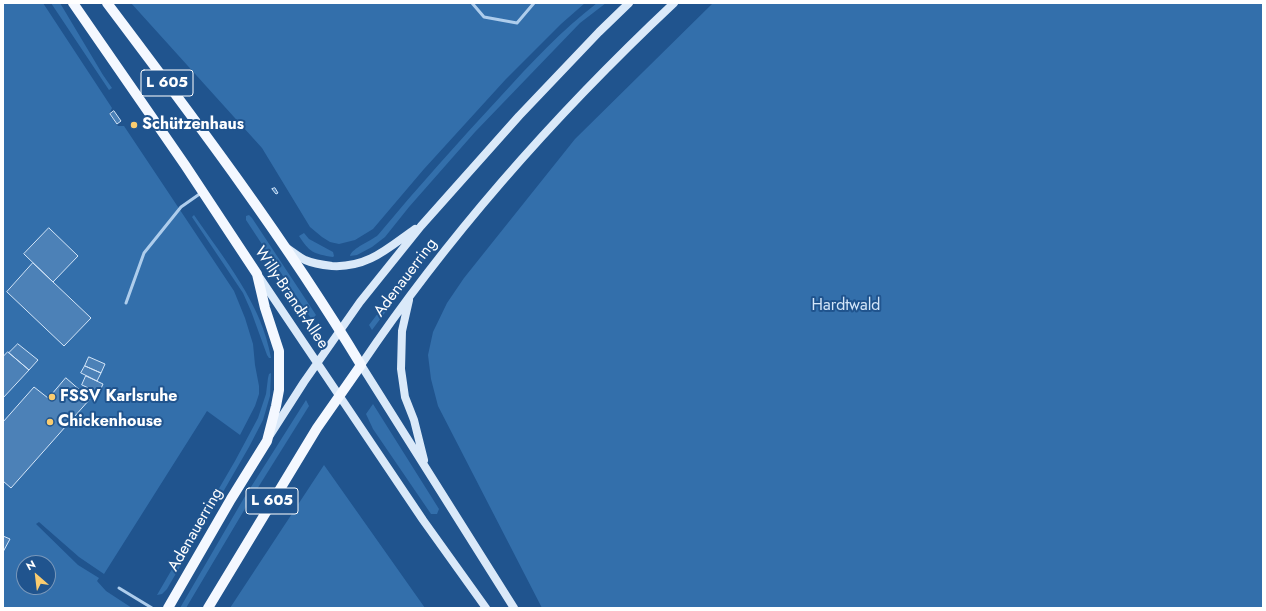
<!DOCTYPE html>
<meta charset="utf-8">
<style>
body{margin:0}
#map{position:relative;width:1266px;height:611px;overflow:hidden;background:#20548e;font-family:Jost,sans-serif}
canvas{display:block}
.frame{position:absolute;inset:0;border:4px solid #fff;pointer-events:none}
.north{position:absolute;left:16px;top:555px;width:40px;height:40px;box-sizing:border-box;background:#20548e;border:1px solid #7998bb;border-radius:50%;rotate:332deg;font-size:11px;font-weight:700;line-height:16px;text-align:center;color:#fff}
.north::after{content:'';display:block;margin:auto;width:14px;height:18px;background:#facc6f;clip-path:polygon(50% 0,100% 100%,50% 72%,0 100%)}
</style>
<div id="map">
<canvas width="1266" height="611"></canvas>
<div class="frame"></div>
<div class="north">N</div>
</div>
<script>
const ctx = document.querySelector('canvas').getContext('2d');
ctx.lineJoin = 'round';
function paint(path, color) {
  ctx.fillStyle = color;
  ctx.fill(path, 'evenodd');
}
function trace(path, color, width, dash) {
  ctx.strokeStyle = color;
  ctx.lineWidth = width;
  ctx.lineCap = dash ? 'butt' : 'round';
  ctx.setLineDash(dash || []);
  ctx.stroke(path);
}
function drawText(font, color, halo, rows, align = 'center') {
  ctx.font = font + ' Jost,sans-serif';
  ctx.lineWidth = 4;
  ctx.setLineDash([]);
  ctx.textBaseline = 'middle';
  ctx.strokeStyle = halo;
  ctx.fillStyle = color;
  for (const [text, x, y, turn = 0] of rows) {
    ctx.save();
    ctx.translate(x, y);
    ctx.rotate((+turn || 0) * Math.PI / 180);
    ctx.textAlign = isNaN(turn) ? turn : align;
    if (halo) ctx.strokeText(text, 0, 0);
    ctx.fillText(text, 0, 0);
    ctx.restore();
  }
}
const green = new Path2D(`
 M 3,3 L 43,3 L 112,108 L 109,114 L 118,126 L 124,126 L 234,291 L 245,318 L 253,344 L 255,365 L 259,386 L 259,394 L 255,406 L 240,435 L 207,411 L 104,574 L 79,557 L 39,522 L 36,524 L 78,565 L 99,578 L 97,581 L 106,591 L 132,608 L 3,608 ZM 24,563 L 48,563 L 48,587 L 24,587 Z
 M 51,3 L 60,3 L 103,75 L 112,88 L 109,90 Z
 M 131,3 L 585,3 L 561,24 L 506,79 L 424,169 L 373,229 L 355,240 L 339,244 L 330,242 L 322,237 L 310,227 L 262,148 Z
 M 597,3 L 606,3 L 580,23 L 475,132 L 409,207 L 385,237 L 372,247 L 357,255 L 350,256 C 352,248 371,241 378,235 C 418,187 459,141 501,96 C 531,63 562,30 597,3 Z
 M 713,3 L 1263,3 L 1263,608 L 542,608 L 438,406 L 431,379 L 428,355 L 433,332 L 447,303 L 464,278 L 575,139 Z
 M 194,215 C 224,259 262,304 271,358 L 269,358 L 267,355 L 251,311 L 243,293 L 192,217 Z
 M 249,215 L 252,218 L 316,315 L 312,320 L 246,220 L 246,216 Z
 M 304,233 L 309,239 L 333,252 L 334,256 L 333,257 C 314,254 309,252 299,236 Z
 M 425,252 L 428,255 L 372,330 L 369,325 Z
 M 271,373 L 270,396 L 263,420 L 249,447 L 167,589 L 162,594 L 157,595 L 235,461 L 258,418 L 266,394 L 268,378 L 269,374 Z
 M 306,400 L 309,406 L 249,502 L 186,608 L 180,608 L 244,498 Z
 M 373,404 L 439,509 L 437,514 L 431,514 L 373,429 L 366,414 Z
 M 324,465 L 425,608 L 230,608 Z`);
const building = new Path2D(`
 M 114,111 L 121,121 L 117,124 L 110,114 Z
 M 275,188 L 278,193 L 276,194 L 272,189 Z
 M 49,228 L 78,256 L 53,282 L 24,254 Z
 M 33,263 L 91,318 L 64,346 L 7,292 Z
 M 18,344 L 38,360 L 29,370 L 9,353 Z
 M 8,352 L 29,370 L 3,398 L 3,357 Z
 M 89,357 L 105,364 L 101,373 L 85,366 Z
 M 85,366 L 101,373 L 97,381 L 81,373 Z
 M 86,376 L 103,384 L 99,393 L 82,385 Z
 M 66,378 L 90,399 L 11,488 L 3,481 L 3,422 L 34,387 L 48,398 Z
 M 3,536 L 10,539 L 3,552 Z`);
const lane = new Path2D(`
 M 472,3 L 484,17 L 517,23 L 534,3
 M 126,303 L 144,253 L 181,207 L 201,193
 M 119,588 L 152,608`);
const secondary = new Path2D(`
 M 287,248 C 293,252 299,257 305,260 C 314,264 323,265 332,266 C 368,268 388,248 415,229
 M 260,278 L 423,520 L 486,608
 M 409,300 L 402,331 L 401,369 L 405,397 L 414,420 L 424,460
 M 270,435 L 304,382 L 360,302 L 421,226 L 519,116 L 599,32 L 629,3
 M 514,608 L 361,365 C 450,233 558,112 674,3`);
const primary = new Path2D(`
 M 73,3 L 185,165 L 257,274 L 265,308 L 279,351 L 279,390 L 276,406 L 267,441 L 231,499 L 168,608
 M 107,3 C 196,121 285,239 361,365 L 317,428 L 208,608`);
const markers = [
 [134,125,4,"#facc6f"],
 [52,397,4,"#facc6f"],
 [50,422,4,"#facc6f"]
];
const shields = [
 [167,83,52],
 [272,501,52]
];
const shieldNames = [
 ["L 605",167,83],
 ["L 605",272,501]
];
const poiNames = [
 ["Schützenhaus",142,125],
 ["FSSV Karlsruhe",60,397],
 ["Chickenhouse",58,422]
];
const streetNames = [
 ["Adenauerring",406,278,-53],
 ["Willy-Brandt-Allee",291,298,56],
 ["Adenauerring",196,530,-60]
];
const parkNames = [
 ["Hardtwald",846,306]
];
paint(green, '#336fab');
paint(building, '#4c81b7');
trace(building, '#d4e6f9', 1);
trace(lane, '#aecdec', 3);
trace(secondary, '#dae9f9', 8);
trace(primary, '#f4f8ff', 10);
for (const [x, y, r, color] of markers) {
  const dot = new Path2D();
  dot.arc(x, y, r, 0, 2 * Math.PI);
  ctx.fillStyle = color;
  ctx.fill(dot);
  trace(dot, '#20548e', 1.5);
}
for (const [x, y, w] of shields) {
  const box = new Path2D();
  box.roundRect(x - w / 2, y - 13, w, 26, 3);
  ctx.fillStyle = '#20548e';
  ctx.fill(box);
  trace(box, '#fff', 1);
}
drawText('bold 15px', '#fff', null, shieldNames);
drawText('bold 16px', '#fff', '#20548e', poiNames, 'left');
drawText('16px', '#fff', '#20548e', streetNames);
drawText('16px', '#d4e6f9', '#20548e', parkNames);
</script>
